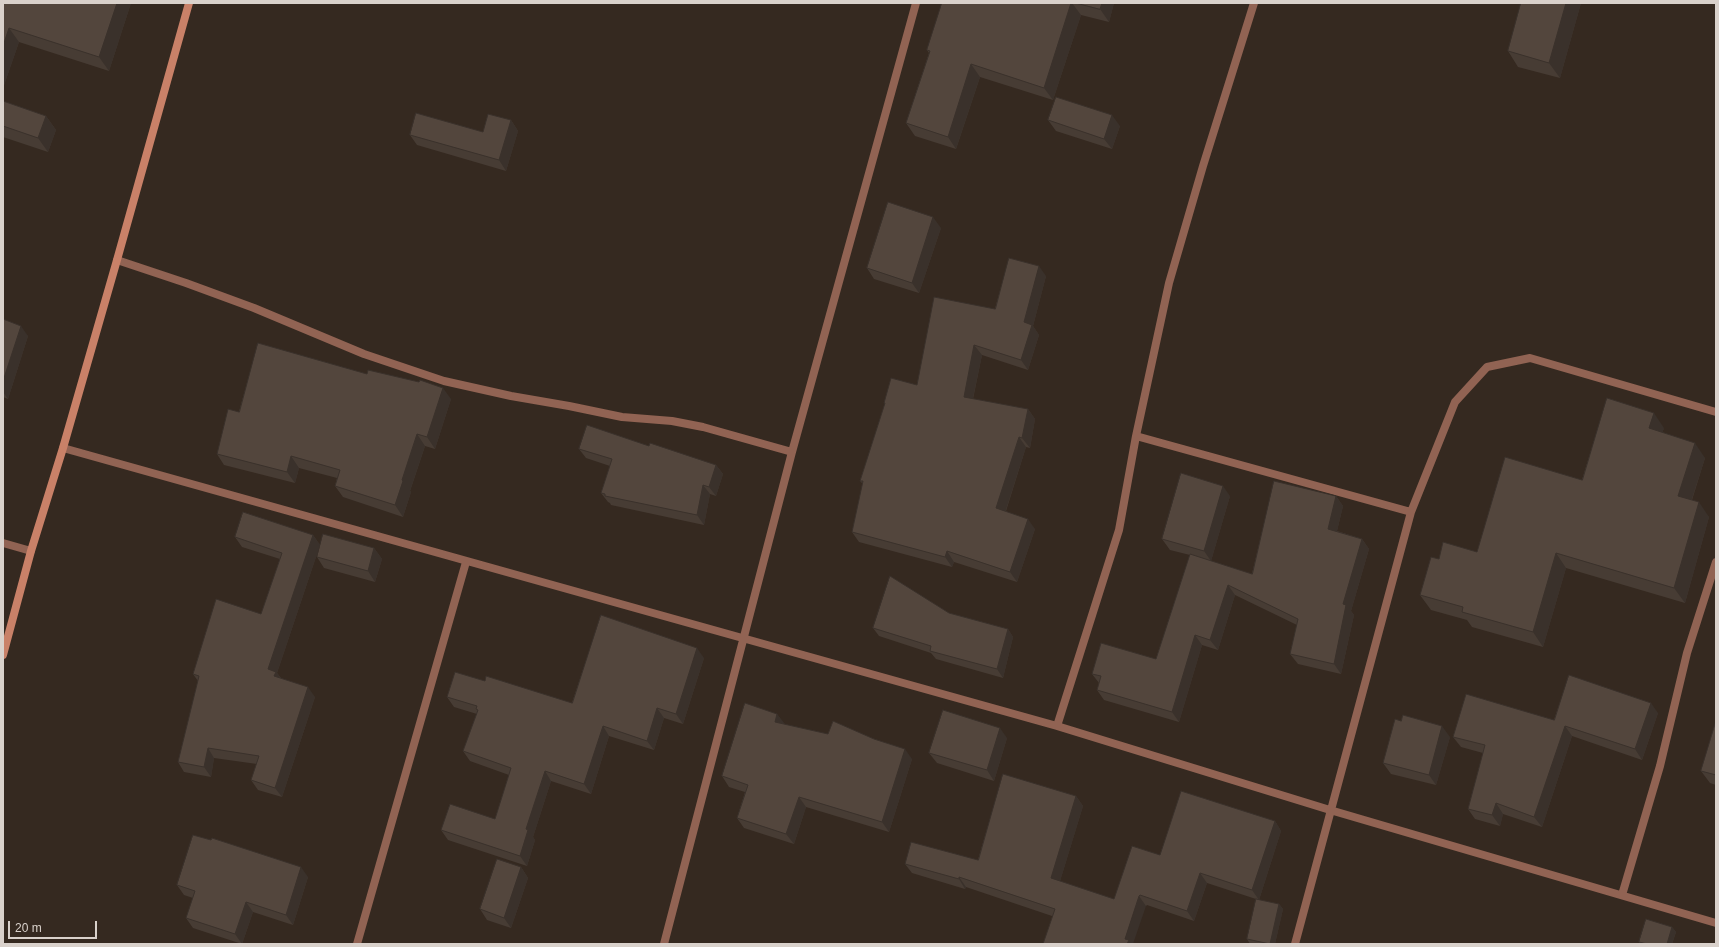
<!DOCTYPE html>
<style>
body{margin:0}
#map{position:relative;width:1719px;height:947px;overflow:hidden;background:#352920;font-family:Arial,sans-serif}
canvas{display:block}
.frame{position:absolute;inset:0;border:4px solid #d9d1cb;pointer-events:none}
.scale{position:absolute;left:8px;top:921px;width:89px;height:18px;box-sizing:border-box;border:2px solid #d9d1cb;border-top:0;padding-left:5px;font-size:12px;line-height:14px;white-space:nowrap;color:#d9d1cb;-webkit-text-stroke:3px #352920;paint-order:stroke}
</style>
<div id="map">
<canvas width="1719" height="947"></canvas>
<div class="frame"></div>
<div class="scale">20 m</div>
</div>
<script>
const ctx = document.querySelector('canvas').getContext('2d');
ctx.lineJoin = 'round';
function trace(path, color, width, dash) {
  ctx.strokeStyle = color;
  ctx.lineWidth = width;
  ctx.lineCap = dash ? 'butt' : 'round';
  ctx.setLineDash(dash || []);
  ctx.stroke(path);
}
function paint(path, color) {
  ctx.fillStyle = color;
  ctx.fill(path, 'evenodd');
}
const street = new Path2D(`
 M 117,260 L 186,283 L 254,308 L 364,354 L 444,381 L 511,396 L 569,406 L 622,417 L 672,421 L 703,427 L 792,452
 M 1136,436 L 1411,512
 M 63,448 L 1057,726 L 1330,810 L 1716,923
 M 3,543 L 31,551
 M 1057,726 L 1119,530 L 1136,436 L 1169,283 L 1203,166 L 1254,3
 M 1622,895 L 1660,766 L 1687,653 L 1716,562
 M 357,944 L 466,562
 M 664,944 L 792,452 L 916,3
 M 1295,944 L 1411,512 L 1455,402 L 1487,367 L 1530,358 L 1716,412`);
const secondary = new Path2D(`
 M 3,655 L 31,551 L 63,448 L 117,260 L 189,3`);
const wall = new Path2D(`
 M 3,3 L 131,3 L 109,71 L 19,42 L 3,88 Z
 M 942,3 L 1114,3 L 1109,22 L 1081,15 L 1053,100 L 980,77 L 956,149 L 915,136 L 906,123 L 929,53 L 927,50 Z
 M 1521,3 L 1581,3 L 1560,78 L 1518,67 L 1508,51 Z
 M 3,101 L 46,116 L 56,130 L 48,152 L 3,137 Z
 M 511,120 L 518,131 L 506,171 L 417,145 L 410,135 L 483,132 Z
 M 1048,120 L 1120,126 L 1112,149 L 1056,131 Z
 M 941,228 L 919,293 L 874,279 L 867,268 Z
 M 1046,276 L 1033,326 L 1039,335 L 1028,370 L 982,355 L 973,399 L 1028,409 L 1035,419 L 1030,448 L 1026,447 L 1006,511 L 1035,529 L 1017,582 L 954,562 L 952,567 L 859,542 L 852,532 L 863,484 L 860,481 L 885,404 L 884,403 L 917,385 L 995,309 Z
 M 3,319 L 28,336 L 8,399 L 3,397 Z
 M 451,399 L 435,449 L 425,446 L 410,491 L 411,492 L 403,517 L 343,497 L 335,486 L 337,478 L 299,468 L 295,483 L 224,465 L 217,454 L 239,412 Z
 M 1664,428 L 1662,433 L 1705,458 L 1692,500 L 1709,517 L 1685,603 L 1566,568 L 1543,647 L 1472,627 L 1467,620 L 1431,610 L 1420,595 L 1439,559 L 1477,552 L 1582,480 Z
 M 649,446 L 716,465 L 723,474 L 716,496 L 710,494 L 704,525 L 611,505 L 610,503 L 608,502 L 601,493 L 610,466 L 586,458 L 579,449 Z
 M 1230,496 L 1211,561 L 1252,574 L 1336,496 L 1343,506 L 1337,531 L 1362,539 L 1369,549 L 1351,611 L 1354,615 L 1341,674 L 1298,664 L 1290,654 L 1297,625 L 1235,595 L 1218,650 L 1202,645 L 1179,722 L 1104,700 L 1097,690 L 1099,683 L 1092,674 L 1156,659 L 1190,555 L 1170,550 L 1162,539 Z
 M 313,535 L 320,545 L 277,673 L 281,678 L 315,697 L 282,797 L 258,790 L 251,780 L 257,764 L 214,758 L 211,777 L 184,772 L 178,762 L 198,681 L 193,674 L 261,614 L 280,559 L 242,547 L 235,537 Z
 M 374,548 L 382,559 L 375,582 L 324,568 L 317,557 Z
 M 949,613 L 1008,629 L 1013,637 L 1003,678 L 936,659 L 931,653 L 879,636 L 873,628 Z
 M 704,658 L 683,724 L 664,718 L 654,750 L 609,736 L 591,794 L 551,781 L 533,837 L 535,840 L 527,866 L 448,840 L 441,830 L 495,819 L 509,775 L 470,761 L 463,751 L 477,714 L 454,707 L 447,697 L 572,703 Z
 M 1658,713 L 1642,760 L 1572,736 L 1542,827 L 1503,814 L 1500,826 L 1475,819 L 1468,809 L 1483,753 L 1461,747 L 1453,737 L 1554,720 Z
 M 777,714 L 784,724 L 912,759 L 889,832 L 806,807 L 794,844 L 744,828 L 737,818 L 745,792 L 729,787 L 722,776 Z
 M 1716,721 L 1716,785 L 1710,783 L 1701,771 Z
 M 1450,737 L 1436,785 L 1391,774 L 1383,763 Z
 M 1007,738 L 994,781 L 937,763 L 929,753 Z
 M 1076,796 L 1083,806 L 1060,881 L 1114,899 L 1160,855 L 1275,821 L 1281,831 L 1259,900 L 1207,883 L 1194,921 L 1147,905 L 1146,906 L 1052,916 L 966,887 L 965,889 L 912,873 L 905,864 L 978,860 Z
 M 521,867 L 528,878 L 511,928 L 487,920 L 480,909 Z
 M 308,877 L 293,925 L 253,912 L 242,944 L 193,928 L 186,918 L 193,898 L 184,895 L 177,885 Z
 M 1279,904 L 1283,909 L 1275,944 L 1250,944 L 1247,939 Z
 M 1672,927 L 1676,932 L 1672,944 L 1641,944 L 1639,942 Z`);
const shadedWall = new Path2D(`
 M 117,3 L 131,3 L 109,71 L 99,57 Z
 M 1071,3 L 1072,3 L 1081,15 L 1053,100 L 1044,88 Z
 M 1102,3 L 1114,3 L 1109,22 L 1100,9 Z
 M 1566,3 L 1581,3 L 1560,78 L 1549,63 Z
 M 9,28 L 19,42 L 3,88 L 3,46 Z
 M 971,64 L 980,77 L 956,149 L 948,137 Z
 M 1112,115 L 1120,126 L 1112,149 L 1104,139 Z
 M 46,116 L 56,130 L 48,152 L 38,138 Z
 M 511,120 L 518,131 L 506,171 L 499,160 Z
 M 933,217 L 941,228 L 919,293 L 912,283 Z
 M 1039,266 L 1046,276 L 1033,326 L 1039,335 L 1028,370 L 1021,360 L 1024,322 Z
 M 21,326 L 28,336 L 8,399 L 3,392 L 3,381 Z
 M 974,345 L 982,355 L 971,407 L 964,397 Z
 M 443,388 L 451,399 L 435,449 L 427,437 Z
 M 1028,409 L 1035,419 L 1030,448 L 1022,438 Z
 M 1654,413 L 1664,428 L 1659,443 L 1649,428 Z
 M 417,434 L 425,446 L 410,491 L 411,492 L 403,517 L 395,505 L 402,480 Z
 M 1019,437 L 1026,447 L 1003,519 L 996,508 Z
 M 1695,443 L 1705,458 L 1688,511 L 1678,496 Z
 M 291,456 L 299,468 L 295,483 L 287,472 Z
 M 716,465 L 723,474 L 716,496 L 709,487 Z
 M 703,485 L 710,494 L 704,525 L 697,515 Z
 M 1223,486 L 1230,496 L 1211,561 L 1204,551 Z
 M 1336,496 L 1343,506 L 1335,539 L 1328,529 Z
 M 1699,502 L 1709,517 L 1685,603 L 1674,588 Z
 M 1028,519 L 1035,529 L 1017,582 L 1010,572 Z
 M 313,535 L 320,545 L 277,673 L 283,681 L 281,686 L 268,669 Z
 M 1362,539 L 1369,549 L 1351,611 L 1354,615 L 1341,674 L 1334,664 L 1343,604 Z
 M 374,548 L 382,559 L 375,582 L 368,571 Z
 M 947,551 L 954,562 L 952,567 L 945,557 Z
 M 1556,553 L 1566,568 L 1543,647 L 1533,632 Z
 M 1228,585 L 1235,595 L 1218,650 L 1210,640 Z
 M 1008,629 L 1013,637 L 1003,678 L 997,669 Z
 M 1195,635 L 1202,645 L 1179,722 L 1172,712 Z
 M 697,648 L 704,658 L 683,724 L 676,714 Z
 M 308,687 L 315,697 L 282,797 L 275,788 Z
 M 1651,703 L 1658,713 L 1642,760 L 1635,749 Z
 M 657,708 L 664,718 L 654,750 L 647,741 Z
 M 777,714 L 785,724 L 775,722 Z
 M 603,726 L 609,736 L 591,794 L 584,784 Z
 M 1442,726 L 1450,737 L 1436,785 L 1429,775 Z
 M 1565,726 L 1572,736 L 1542,827 L 1534,817 Z
 M 1000,728 L 1007,738 L 994,781 L 987,770 Z
 M 208,748 L 214,758 L 211,777 L 204,767 Z
 M 905,749 L 912,759 L 889,832 L 882,822 Z
 M 545,771 L 551,781 L 533,837 L 535,840 L 527,866 L 520,856 L 526,829 Z
 M 1076,796 L 1083,806 L 1058,888 L 1051,878 Z
 M 799,797 L 806,807 L 794,844 L 786,834 Z
 M 1496,803 L 1503,814 L 1500,826 L 1492,815 Z
 M 1275,821 L 1281,831 L 1259,900 L 1252,890 Z
 M 301,867 L 308,877 L 293,925 L 286,915 Z
 M 521,867 L 528,878 L 511,928 L 504,918 Z
 M 1200,873 L 1207,883 L 1194,921 L 1187,911 Z
 M 959,877 L 966,887 L 965,889 L 959,879 Z
 M 1139,896 L 1146,906 L 1133,944 L 1127,944 L 1125,939 Z
 M 246,902 L 253,912 L 242,944 L 235,934 Z
 M 1279,904 L 1283,909 L 1275,944 L 1270,944 Z
 M 1672,927 L 1676,932 L 1672,944 L 1667,944 Z`);
const building = new Path2D(`
 M 3,3 L 117,3 L 99,57 L 9,28 L 3,46 Z
 M 942,3 L 1071,3 L 1044,88 L 971,64 L 948,137 L 906,123 L 930,51 L 927,50 Z
 M 1076,3 L 1102,3 L 1100,9 Z
 M 1521,3 L 1566,3 L 1549,63 L 1508,51 Z
 M 1056,97 L 1112,115 L 1104,139 L 1048,120 Z
 M 3,101 L 46,116 L 38,138 L 3,126 Z
 M 416,113 L 483,132 L 488,114 L 511,120 L 499,160 L 410,135 Z
 M 888,202 L 933,217 L 912,283 L 867,268 Z
 M 1009,258 L 1039,266 L 1024,322 L 1032,325 L 1021,360 L 974,345 L 964,397 L 1028,409 L 1022,438 L 1019,437 L 996,508 L 1028,519 L 1010,572 L 947,551 L 945,557 L 852,532 L 863,481 L 860,481 L 885,403 L 884,403 L 891,378 L 917,385 L 934,297 L 995,309 Z
 M 3,319 L 21,326 L 3,381 Z
 M 258,343 L 367,374 L 368,370 L 419,382 L 420,380 L 443,388 L 427,437 L 417,434 L 402,480 L 403,481 L 395,505 L 335,486 L 340,470 L 291,456 L 287,472 L 217,454 L 228,409 L 239,412 Z
 M 1607,398 L 1654,413 L 1649,428 L 1695,443 L 1678,496 L 1699,502 L 1674,588 L 1556,553 L 1533,632 L 1462,612 L 1463,607 L 1420,595 L 1431,557 L 1439,559 L 1443,542 L 1477,552 L 1505,457 L 1582,480 Z
 M 587,425 L 649,446 L 650,443 L 716,465 L 709,487 L 703,485 L 697,515 L 605,496 L 605,494 L 601,493 L 612,459 L 579,449 Z
 M 1181,473 L 1223,486 L 1204,551 L 1162,539 Z
 M 1274,481 L 1336,496 L 1328,529 L 1362,539 L 1343,604 L 1346,605 L 1334,664 L 1290,654 L 1298,619 L 1228,585 L 1210,640 L 1195,635 L 1172,712 L 1097,690 L 1101,676 L 1092,674 L 1101,643 L 1156,659 L 1190,554 L 1252,574 Z
 M 243,512 L 313,535 L 268,669 L 276,672 L 274,676 L 308,687 L 275,788 L 251,780 L 259,756 L 208,748 L 204,767 L 178,762 L 199,676 L 193,674 L 216,599 L 261,614 L 282,553 L 235,537 Z
 M 323,534 L 374,548 L 368,571 L 317,557 Z
 M 890,576 L 949,613 L 1008,629 L 997,669 L 930,651 L 931,646 L 873,628 Z
 M 601,615 L 697,648 L 676,714 L 657,708 L 647,741 L 603,726 L 584,784 L 545,771 L 526,829 L 528,830 L 520,856 L 441,830 L 450,804 L 495,819 L 511,768 L 463,751 L 478,710 L 476,709 L 477,706 L 447,697 L 455,672 L 485,681 L 486,676 L 572,703 Z
 M 1569,675 L 1651,703 L 1635,749 L 1565,726 L 1534,817 L 1496,803 L 1492,815 L 1468,809 L 1485,745 L 1453,737 L 1466,694 L 1554,720 Z
 M 745,703 L 777,714 L 775,722 L 828,734 L 833,721 L 874,739 L 905,749 L 882,822 L 799,797 L 786,834 L 737,818 L 748,785 L 722,776 Z
 M 943,710 L 1000,728 L 987,770 L 929,753 Z
 M 1403,715 L 1442,726 L 1429,775 L 1383,763 L 1395,719 L 1401,721 Z
 M 1716,721 L 1716,775 L 1701,771 Z
 M 1003,774 L 1076,796 L 1051,878 L 1114,899 L 1132,846 L 1160,855 L 1181,791 L 1275,821 L 1252,890 L 1200,873 L 1187,911 L 1140,895 L 1139,896 L 1125,939 L 1129,940 L 1127,944 L 1043,944 L 1055,909 L 959,877 L 959,879 L 905,864 L 911,842 L 978,860 Z
 M 193,835 L 211,840 L 212,838 L 301,867 L 286,915 L 246,902 L 235,934 L 186,918 L 195,891 L 177,885 Z
 M 497,859 L 521,867 L 504,918 L 480,909 Z
 M 1256,899 L 1279,904 L 1270,944 L 1247,939 Z
 M 1646,919 L 1672,927 L 1667,944 L 1647,944 L 1639,942 Z`);
trace(street, '#916353', 8);
trace(secondary, '#c98168', 8);
paint(wall, '#473c34');
paint(shadedWall, '#3a312b');
paint(building, '#53463d');
trace(building, '#3a312b', 1);
</script>
